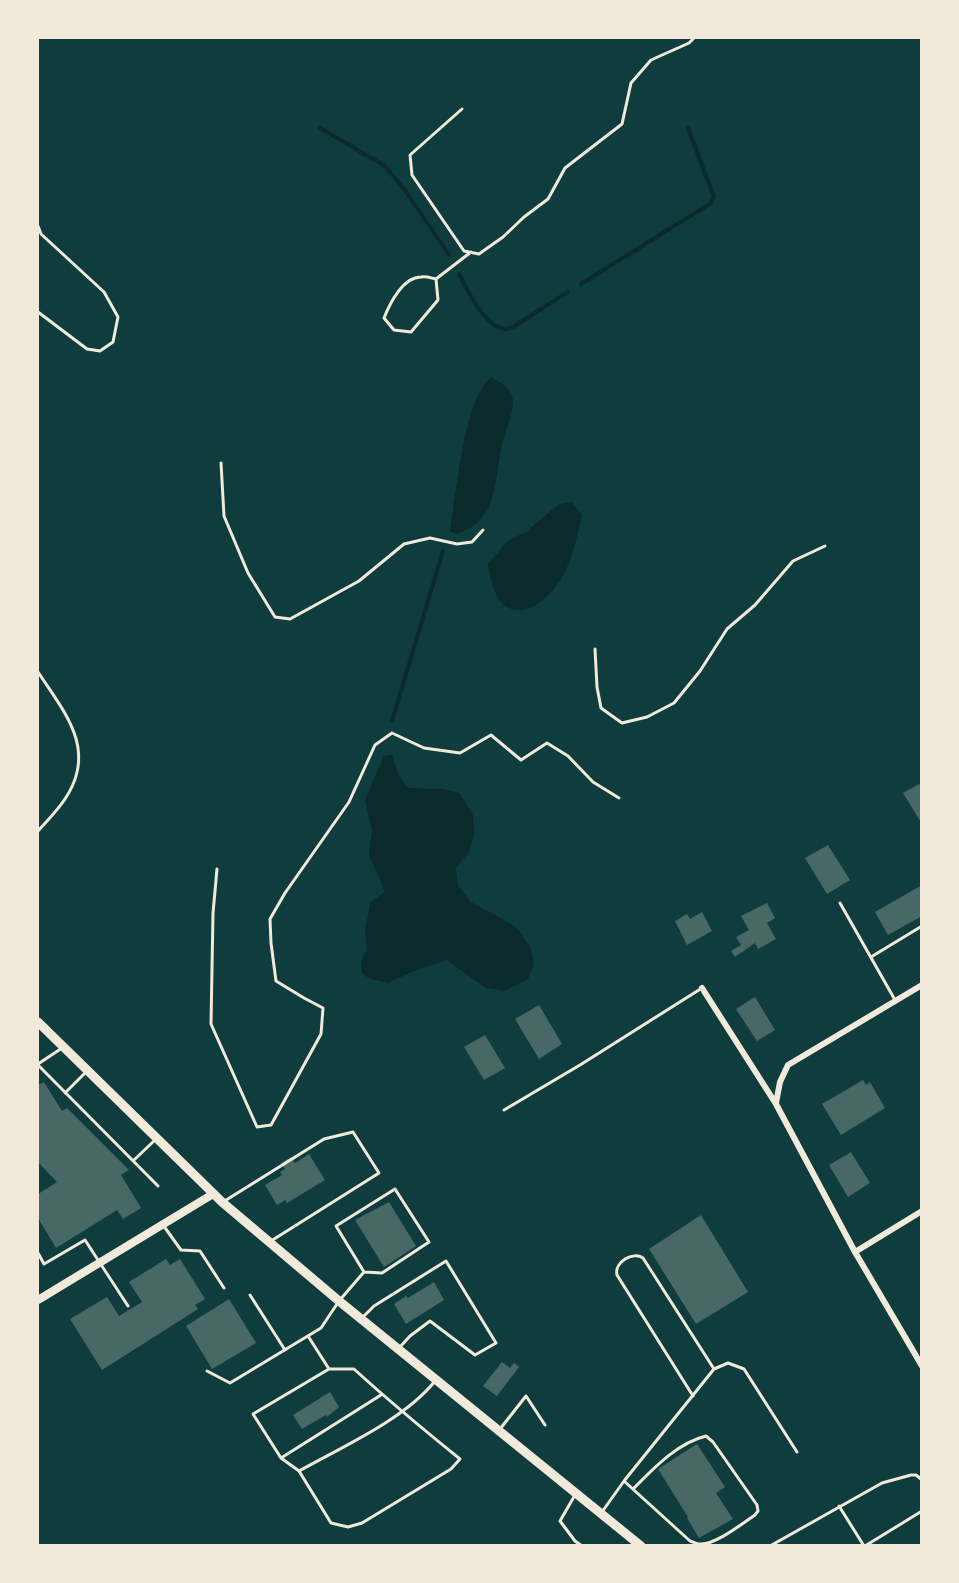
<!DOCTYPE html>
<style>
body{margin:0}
#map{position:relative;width:959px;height:1583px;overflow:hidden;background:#0f3d3e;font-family:"Archivo Narrow",sans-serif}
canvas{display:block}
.frame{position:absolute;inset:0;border:39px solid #f1e9da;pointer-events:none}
</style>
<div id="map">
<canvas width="959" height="1583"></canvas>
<div class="frame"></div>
</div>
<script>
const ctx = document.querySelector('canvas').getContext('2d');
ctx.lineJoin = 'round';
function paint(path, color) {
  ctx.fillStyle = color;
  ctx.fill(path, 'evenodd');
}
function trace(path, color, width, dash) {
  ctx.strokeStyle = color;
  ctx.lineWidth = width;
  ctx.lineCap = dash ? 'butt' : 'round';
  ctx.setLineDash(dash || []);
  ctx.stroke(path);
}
const water = new Path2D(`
 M 491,377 C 499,382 509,387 512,396 C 516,409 506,429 503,441 C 493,477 501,521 456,534 L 450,531 C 456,495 464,398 491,377 Z
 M 572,502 L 582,515 C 577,536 573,559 562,577 C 551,596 524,623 502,603 C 493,594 490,576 488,564 L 508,541 L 527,531 L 559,504 Z
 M 392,755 L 399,776 L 408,788 L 443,789 L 459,793 L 473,815 L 474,834 L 469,852 L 456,868 L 458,886 L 471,902 L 515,926 L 530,946 L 534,964 L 528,979 L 505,991 L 486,988 L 447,960 L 414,971 L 388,983 L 371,979 L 362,974 L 361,962 L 367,949 L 365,933 L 370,903 L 385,891 L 369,855 L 372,831 L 365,800 L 384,756 Z`);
const stream = new Path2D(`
 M 320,128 L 385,166 L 407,193 L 449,255
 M 459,274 C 468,291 490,339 513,327 L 568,292
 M 581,284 L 711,203 L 714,197 L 688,128
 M 392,721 L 443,551`);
const building = new Path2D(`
 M 919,784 L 922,788 L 922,824 L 903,793 Z
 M 828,845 L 850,880 L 827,894 L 805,858 Z
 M 922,885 L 922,916 L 888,935 L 875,912 Z
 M 767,903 L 775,918 L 767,923 L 776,939 L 758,949 L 755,943 L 735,957 L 731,951 L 741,945 L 736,937 L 749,930 L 741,916 Z
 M 702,912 L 712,931 L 687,945 L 675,921 L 687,914 L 690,919 Z
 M 755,997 L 775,1030 L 757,1041 L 736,1009 Z
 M 539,1005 L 562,1044 L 539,1059 L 515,1019 Z
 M 485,1035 L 505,1068 L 484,1080 L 464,1047 Z
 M 863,1080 L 866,1085 L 870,1082 L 885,1108 L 841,1135 L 822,1104 Z
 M 44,1082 L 62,1111 L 67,1108 L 129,1170 L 121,1175 L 141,1208 L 123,1219 L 117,1210 L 56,1248 L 38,1218 L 38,1194 L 57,1182 L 38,1162 L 38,1085 Z
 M 851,1152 L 870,1183 L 848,1197 L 829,1165 Z
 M 309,1154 L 325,1180 L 287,1203 L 285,1200 L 277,1205 L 265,1185 L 282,1175 L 280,1172 L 285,1169 L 281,1163 L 291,1157 L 295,1163 Z
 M 389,1202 L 416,1246 L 384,1267 L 355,1220 Z
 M 701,1215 L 748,1292 L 696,1324 L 649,1249 Z
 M 166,1259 L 170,1265 L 180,1259 L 205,1299 L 195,1305 L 198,1309 L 102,1370 L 70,1319 L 107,1297 L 119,1316 L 142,1302 L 129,1282 Z
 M 434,1282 L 444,1300 L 406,1324 L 394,1304 L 406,1296 L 408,1298 Z
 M 229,1299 L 256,1343 L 212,1369 L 186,1326 Z
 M 502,1362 L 510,1368 L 514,1363 L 519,1367 L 497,1396 L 483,1386 Z
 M 330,1392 L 339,1407 L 327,1417 L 326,1415 L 302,1429 L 293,1415 Z
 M 697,1444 L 725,1487 L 716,1493 L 733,1519 L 699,1538 L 687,1518 L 688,1517 L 658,1469 Z`);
const service = new Path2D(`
 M 462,109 L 410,155 L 412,175 L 464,251 L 479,254 L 503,237 L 524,217 L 548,199 L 565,168 L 622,124 L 631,83 L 651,60 L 689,43 L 694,38
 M 38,226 L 41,234 L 104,292 L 118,317 L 113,342 L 100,351 L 87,349 L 38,312
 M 436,279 C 431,278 426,276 421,277 C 403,277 390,303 384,318 L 394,330 L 411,332 L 438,300 L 436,279 L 471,252
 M 221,463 L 224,516 L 248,573 L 275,617 L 290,619 L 359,581 L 404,544 L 430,538 L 457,544 L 472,542 L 483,530
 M 595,649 L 597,687 L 601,708 L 622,723 L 647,717 L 674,703 L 700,671 L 727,629 L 755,605 L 793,561 L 825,546
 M 38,672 C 65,713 98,750 65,799 C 57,811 47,821 38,831
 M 217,869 L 213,913 L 211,1024 L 257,1127 L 271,1125 L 321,1034 L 323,1008 L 304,998 L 276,981 L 271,943 L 270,919 L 285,893 L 349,802 L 375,745 L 392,733 L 424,748 L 460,753 L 491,735 L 521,760 L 547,743 L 568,756 L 593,782 L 619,798
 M 840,903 L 895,1000
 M 871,957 L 922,926
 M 38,1064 L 62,1048
 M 38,1065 L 158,1186
 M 65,1093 L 86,1072
 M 504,1110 L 580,1065 L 702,988
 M 134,1160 L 155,1140
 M 395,1189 L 429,1242 L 382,1273 L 364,1272 L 336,1226 Z
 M 223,1202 L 324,1139 L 353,1132 L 379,1173 L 271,1241
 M 163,1225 L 181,1250 L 200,1251 L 224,1288
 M 38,1253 L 44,1264 L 85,1240 L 128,1306
 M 250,1295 L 285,1350
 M 362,1318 L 374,1306 L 446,1261 L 496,1343 L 475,1355 L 430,1321 L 410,1336 L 400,1347
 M 308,1336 L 329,1369
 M 207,1371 L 230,1383 L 321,1328 L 339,1301 L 364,1272
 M 693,1396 L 617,1275 C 614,1262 633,1251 643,1258 L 714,1369
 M 500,1429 L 526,1396 L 545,1425
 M 281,1458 L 381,1395
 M 299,1471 L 281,1458 L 253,1414 L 329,1369 L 354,1369 C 388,1400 424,1430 460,1459 L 451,1469 L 362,1523 L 348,1527 L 331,1523 L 299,1471 C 342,1447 405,1419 435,1381
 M 624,1481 L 690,1541 C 693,1542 696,1544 699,1544 C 714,1546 743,1523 755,1515 L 758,1511 L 757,1505 L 713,1442 L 706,1436 C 677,1443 653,1469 633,1489
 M 575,1495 L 560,1521 L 575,1541 L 582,1546
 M 839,1506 L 864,1546
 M 602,1512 L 624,1481 L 714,1369 L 728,1363 L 744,1369 L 797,1452
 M 770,1546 L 882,1483 L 911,1475 L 916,1475 L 922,1480
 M 865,1546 L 922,1511`);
const minor = new Path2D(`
 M 702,988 L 776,1104 L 855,1252 L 922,1366
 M 776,1103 L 780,1082 L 788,1065 L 922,985
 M 855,1252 L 922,1211`);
const tertiary = new Path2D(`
 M 38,1300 L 213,1194`);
const secondary = new Path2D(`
 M 38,1022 L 222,1202 L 339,1301 L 641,1546`);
paint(water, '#0a2a2b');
trace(stream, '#0a2a2b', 4);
paint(building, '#486865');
trace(service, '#f1e9da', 3);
trace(minor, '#f1e9da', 6);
trace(tertiary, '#f1e9da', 8);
trace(secondary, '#f1e9da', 9);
</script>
